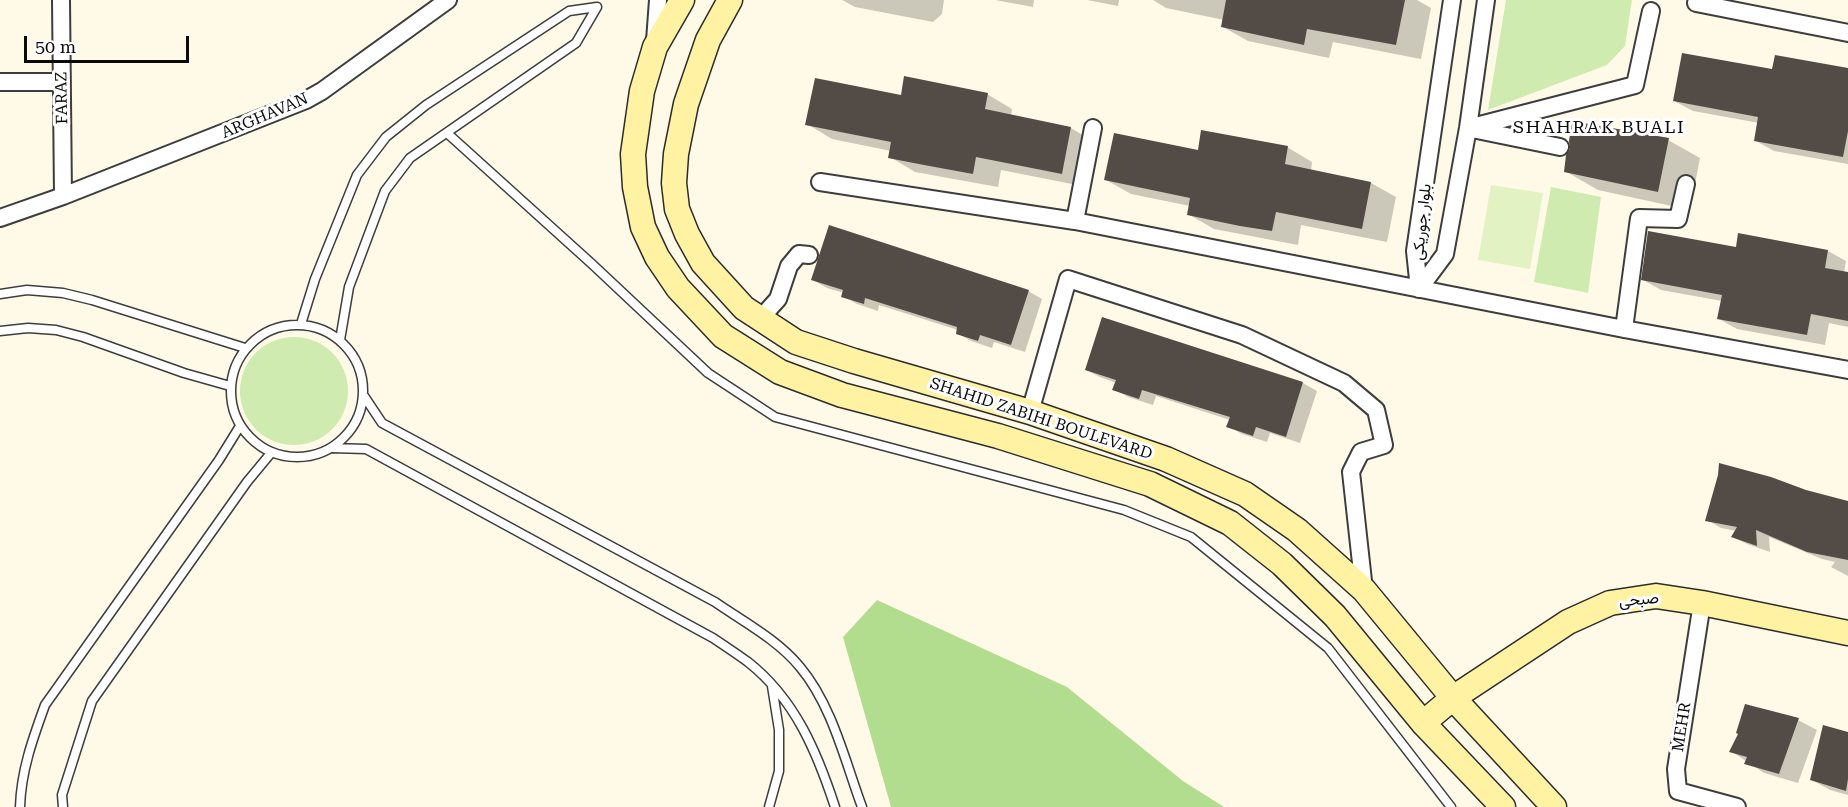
<!DOCTYPE html>
<meta charset="utf-8">
<style>
body{margin:0}
#map{position:relative;width:1848px;height:807px;overflow:hidden;background:#fffae8;font-family:"Roboto Serif",serif}
canvas{display:block}
.scale{position:absolute;left:24px;top:36px;width:165px;height:27px;box-sizing:border-box;border:3px solid #0a0a0a;border-top:0;padding-left:8px;font-size:18px;line-height:21px;white-space:nowrap;color:#0a0a0a;-webkit-text-stroke:4px #fff;paint-order:stroke}
</style>
<div id="map">
<canvas width="1848" height="807"></canvas>
<div class="scale">50 m</div>
</div>
<script>
const ctx = document.querySelector('canvas').getContext('2d');
ctx.lineJoin = 'round';
function paint(path, color) {
  ctx.fillStyle = color;
  ctx.fill(path, 'evenodd');
}
function trace(path, color, width, dash) {
  ctx.strokeStyle = color;
  ctx.lineWidth = width;
  ctx.lineCap = dash ? 'butt' : 'round';
  ctx.setLineDash(dash || []);
  ctx.stroke(path);
}
function drawText(font, color, halo, rows, align = 'center') {
  ctx.font = font + ' "Roboto Serif",Vazirmatn,serif';
  ctx.lineWidth = 6;
  ctx.setLineDash([]);
  ctx.textBaseline = 'middle';
  ctx.strokeStyle = halo;
  ctx.fillStyle = color;
  for (const [text, x, y, turn = 0] of rows) {
    ctx.save();
    ctx.translate(x, y);
    ctx.rotate((+turn || 0) * Math.PI / 180);
    ctx.textAlign = isNaN(turn) ? turn : align;
    if (halo) ctx.strokeText(text, 0, 0);
    ctx.fillText(text, 0, 0);
    ctx.restore();
  }
}
const green = new Path2D(`
 M 1506,0 L 1632,0 L 1625,46 L 1607,65 L 1488,110 Z
 M 1551,187 L 1601,197 L 1588,293 L 1534,282 Z
 M240 391a54 54 0 1 1 108 0a54 54 0 1 1-108 0Z`);
const forest = new Path2D(`
 M 877,600 L 1067,687 L 1183,781 L 1224,807 L 891,807 L 843,637 Z`);
const pitch = new Path2D(`
 M 1491,185 L 1543,193 L 1530,269 L 1478,260 Z`);
const shadow = new Path2D(`
 M 842,0 L 944,0 L 942,14 L 933,22 L 855,7 Z
 M 995,0 L 1034,0 L 1033,7 Z
 M 1087,0 L 1119,0 L 1118,6 Z
 M 1153,0 L 1417,0 L 1431,8 L 1421,59 L 1333,42 L 1329,58 L 1248,41 L 1223,27 L 1224,20 L 1166,8 Z
 M 1848,70 L 1848,164 L 1774,151 L 1756,141 L 1759,123 L 1693,111 L 1674,101 L 1773,71 Z
 M 987,94 L 1012,109 L 1011,116 L 1071,128 L 1096,143 L 1087,187 L 1001,170 L 998,187 L 915,172 L 890,157 L 891,151 L 832,139 L 807,124 L 902,97 Z
 M 1668,140 L 1700,158 L 1690,210 L 1598,190 L 1565,171 Z
 M 1287,147 L 1312,162 L 1311,171 L 1371,183 L 1396,197 L 1387,242 L 1301,225 L 1298,245 L 1214,229 L 1188,214 L 1190,206 L 1131,194 L 1106,180 L 1199,152 Z
 M 1739,234 L 1828,251 L 1846,261 L 1844,273 L 1848,273 L 1848,327 L 1829,323 L 1825,345 L 1737,329 L 1719,319 L 1722,301 L 1661,290 L 1643,280 L 1737,249 Z
 M 813,280 L 1028,291 L 1042,299 L 1025,352 L 994,342 L 992,348 L 971,341 L 957,333 L 958,330 L 879,305 L 878,311 L 857,304 L 843,296 L 844,293 L 827,288 Z
 M 1103,319 L 1303,383 L 1317,391 L 1300,443 L 1270,433 L 1267,442 L 1242,434 L 1228,426 L 1230,420 L 1156,396 L 1153,405 L 1128,397 L 1114,389 L 1116,383 L 1100,377 L 1086,370 Z
 M 1805,491 L 1848,503 L 1848,576 L 1831,567 L 1835,562 L 1822,559 L 1769,537 L 1770,552 L 1747,544 L 1733,537 L 1737,531 L 1721,528 L 1707,520 Z
 M 1746,706 L 1798,720 L 1817,730 L 1798,783 L 1764,773 L 1731,751 L 1740,734 Z
 M 1848,733 L 1848,795 L 1830,790 L 1812,780 Z`);
const building = new Path2D(`
 M 1226,0 L 1405,0 L 1396,45 L 1307,29 L 1304,45 L 1221,27 Z
 M 1682,53 L 1772,69 L 1775,55 L 1848,68 L 1848,131 L 1843,157 L 1754,141 L 1758,117 L 1673,101 Z
 M 904,76 L 988,93 L 985,109 L 1071,127 L 1062,174 L 976,157 L 973,174 L 924,165 L 888,158 L 891,142 L 805,125 L 815,78 L 901,95 Z
 M 1572,121 L 1669,138 L 1658,192 L 1564,172 L 1566,155 L 1570,149 L 1569,141 Z
 M 1201,130 L 1288,146 L 1285,164 L 1371,182 L 1362,229 L 1276,212 L 1272,231 L 1240,226 L 1187,215 L 1190,198 L 1104,180 L 1114,133 L 1198,150 Z
 M 829,225 L 1029,290 L 1011,345 L 980,335 L 978,341 L 956,334 L 957,327 L 865,298 L 864,304 L 841,297 L 843,290 L 811,280 Z
 M 1648,231 L 1736,247 L 1738,233 L 1828,250 L 1825,268 L 1848,272 L 1848,321 L 1811,314 L 1807,335 L 1717,319 L 1722,295 L 1641,280 Z
 M 1102,317 L 1303,382 L 1286,437 L 1256,427 L 1253,436 L 1226,427 L 1230,417 L 1142,390 L 1139,399 L 1112,390 L 1116,380 L 1085,370 Z
 M 1719,463 L 1771,477 L 1806,490 L 1848,501 L 1848,560 L 1807,552 L 1756,530 L 1757,546 L 1731,537 L 1737,527 L 1705,521 L 1718,475 Z
 M 1745,704 L 1799,718 L 1779,774 L 1744,764 L 1747,757 L 1729,752 L 1738,734 L 1736,733 Z
 M 1823,725 L 1848,732 L 1848,779 L 1846,791 L 1810,780 Z`);
const lane = new Path2D(`
 M 447,133 L 592,264 L 708,373 L 775,417 L 1124,510 L 1191,537 L 1328,648 L 1451,807
 M 0,294 L 27,290 L 63,293 L 92,300 L 245,348
 M 301,324 L 315,279 L 357,175 L 386,137 L 426,105 L 569,11 L 597,7 L 576,43 L 410,158 L 385,191 L 349,287 L 340,340
 M231 391a66 66 0 1 1 132 0a66 66 0 1 1-132 0Z
 M 0,331 L 28,328 L 56,330 L 83,337 L 184,373 L 230,386
 M 364,396 L 382,423 L 715,602 C 744,622 778,640 800,667 C 832,705 845,761 862,807
 M 332,448 L 366,449 L 713,638 C 725,646 737,654 748,662 C 795,699 817,752 835,807
 M 20,807 C 21,771 33,738 45,705 L 219,460 L 240,426
 M 63,807 L 62,795 L 92,701 L 247,482 L 271,453
 M 769,807 L 779,771 L 779,730 L 772,686`);
const street = new Path2D(`
 M 61,0 L 63,196
 M 1696,3 L 1848,33
 M 655,41 L 658,0
 M 0,82 L 62,82
 M 1468,128 L 1635,85 L 1651,11
 M 1472,129 L 1560,147
 M 820,182 L 1075,221 L 1624,329 L 1848,370
 M 0,218 L 63,196 L 306,100 L 322,91 L 448,0
 M 1075,221 L 1093,128
 M 1419,289 L 1445,254 L 1468,128 L 1486,0
 M 1419,289 L 1415,251 L 1452,0
 M 760,319 L 778,299 L 789,266 L 799,254 L 809,255
 M 1624,329 L 1639,218 L 1678,219 L 1686,184
 M 1030,412 L 1068,279 L 1242,335 L 1344,383 L 1376,410 L 1384,445 L 1361,452 L 1351,472 L 1364,590
 M 1702,603 L 1676,769 L 1678,791 L 1737,807`);
const secondary = new Path2D(`
 M 682,0 L 655,47 L 642,91 L 633,154 L 635,187 L 643,227 L 657,257 L 678,288 L 723,336 L 780,372 L 842,395 L 998,436 L 1150,484 L 1230,523 L 1282,564 L 1335,616 L 1423,723 L 1503,807
 M 730,0 L 708,40 L 686,104 L 676,154 L 674,183 L 677,209 L 687,234 L 703,263 L 744,308 L 796,342 L 854,361 L 1030,412 L 1166,459 L 1245,494 L 1297,530 L 1364,590 L 1453,698 L 1554,807
 M 1423,723 L 1453,698 L 1568,622 L 1610,603 L 1656,596 L 1702,603 L 1848,633`);
const streetNames = [
 ["FARAZ",62,98,-91],
 ["ARGHAVAN",265,116,-23],
 ["بلوار جوریکی",1422,222,-84],
 ["SHAHID ZABIHI BOULEVARD",1041,419,18],
 ["صبحی",1639,600,-5],
 ["MEHR",1682,727,-81]
];
const neighbourhoodNames = [
 ["SHAHRAK BUALI",1599,128]
];
paint(green, '#d0ebaf');
paint(forest, '#b3dd8e');
paint(pitch, '#e2f2c2');
paint(shadow, '#0003');
paint(building, '#534b46');
trace(lane, '#3d3d3d', 11);
trace(street, '#3d3d3d', 20);
trace(secondary, '#2c2c2c', 27);
trace(lane, '#fff', 8);
trace(street, '#fff', 16);
trace(secondary, '#fff3a3', 24);
drawText('16px', '#0a0a0a', '#fff', streetNames);
ctx.letterSpacing = '1.5px';
drawText('18px', '#0a0a0a', '#fff', neighbourhoodNames);
ctx.letterSpacing = '0px';
</script>
